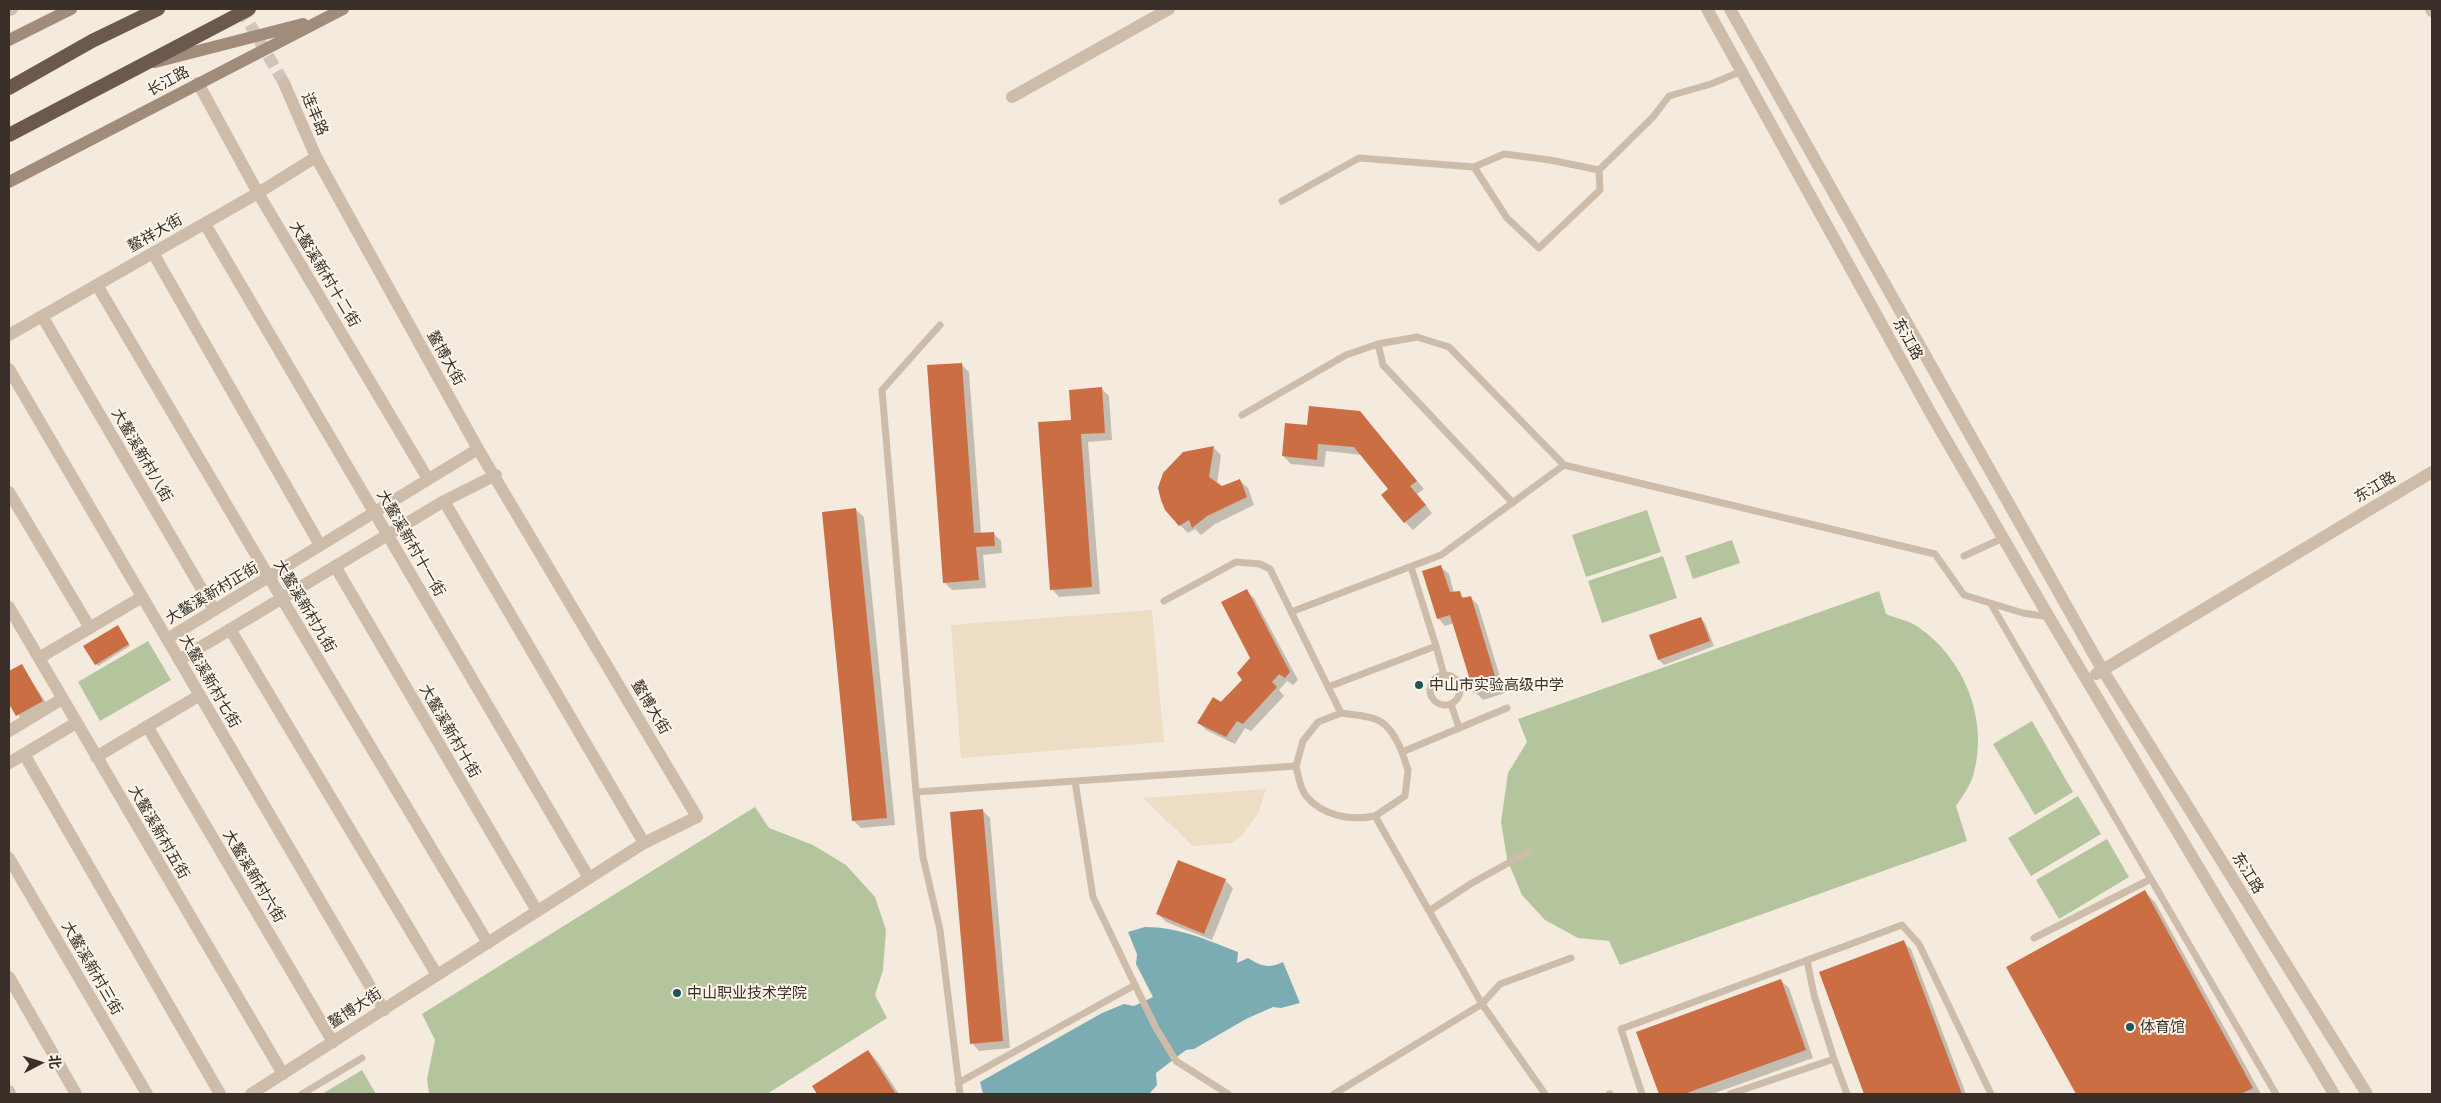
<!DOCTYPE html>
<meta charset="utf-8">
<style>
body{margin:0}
#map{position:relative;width:2441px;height:1103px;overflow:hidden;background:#f4ebde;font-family:Ubuntu,"Noto Sans SC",sans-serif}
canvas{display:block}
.frame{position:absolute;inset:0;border:10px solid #3a2f29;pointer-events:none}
.north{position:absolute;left:15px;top:1038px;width:50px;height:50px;-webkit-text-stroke:4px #fbf5eb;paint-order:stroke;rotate:85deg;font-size:14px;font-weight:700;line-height:20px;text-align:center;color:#3a2f29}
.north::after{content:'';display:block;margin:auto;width:18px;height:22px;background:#3a2f29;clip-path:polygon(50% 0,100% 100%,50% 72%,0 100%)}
</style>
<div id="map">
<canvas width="2441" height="1103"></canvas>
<div class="frame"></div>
<div class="north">北</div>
</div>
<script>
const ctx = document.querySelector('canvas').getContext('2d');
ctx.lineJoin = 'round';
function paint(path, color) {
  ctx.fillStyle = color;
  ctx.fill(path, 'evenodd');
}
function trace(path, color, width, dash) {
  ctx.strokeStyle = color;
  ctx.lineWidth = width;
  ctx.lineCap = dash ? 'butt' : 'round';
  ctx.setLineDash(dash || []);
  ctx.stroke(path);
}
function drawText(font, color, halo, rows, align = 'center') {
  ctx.font = font + ' Ubuntu,"Noto Sans SC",sans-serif';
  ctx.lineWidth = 4;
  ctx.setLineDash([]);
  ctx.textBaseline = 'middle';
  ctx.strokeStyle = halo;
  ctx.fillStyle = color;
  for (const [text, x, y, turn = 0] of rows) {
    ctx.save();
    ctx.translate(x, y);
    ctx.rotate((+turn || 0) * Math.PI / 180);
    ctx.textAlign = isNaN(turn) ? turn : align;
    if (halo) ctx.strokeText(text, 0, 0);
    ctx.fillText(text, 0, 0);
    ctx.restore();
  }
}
const green = new Path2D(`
 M 1647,510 L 1661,552 L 1586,577 L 1572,535 Z
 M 1732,540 L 1740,563 L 1693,579 L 1685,556 Z
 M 1663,556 L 1677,598 L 1602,623 L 1588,581 Z
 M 1879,591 L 1886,614 C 1895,618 1907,620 1915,625 C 1964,656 1990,721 1973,776 C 1970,786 1962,797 1956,806 L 1967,841 L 1620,965 L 1609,941 L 1578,938 L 1545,920 L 1522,895 L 1507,859 L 1501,822 L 1508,773 L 1527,742 L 1518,719 Z
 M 148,641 L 171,680 L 100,721 L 78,682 Z
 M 2032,721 L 2073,792 L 2035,815 L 1993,744 Z
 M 2078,796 L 2101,834 L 2031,876 L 2008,838 Z
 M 755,807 L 769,828 L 813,845 L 846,865 L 875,897 L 886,930 L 883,970 L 875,995 L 887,1018 L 767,1094 L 429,1094 L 427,1079 L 435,1040 L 422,1014 Z
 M 2107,839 L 2129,877 L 2059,919 L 2036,880 Z
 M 362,1070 L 376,1094 L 322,1094 Z`);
const plaza = new Path2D(`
 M 1152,610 L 1164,742 L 961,758 L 951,625 Z
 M 1266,789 L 1258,814 L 1242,835 L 1231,843 L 1193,846 L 1143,798 Z`);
const water = new Path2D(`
 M 1145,927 C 1179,927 1207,940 1238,952 L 1237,963 L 1248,958 C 1261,966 1268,969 1283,962 L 1300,1003 L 1281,1008 L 1273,1007 L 1246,1019 L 1194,1049 L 1186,1050 L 1156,1073 L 1157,1085 L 1149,1094 L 983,1094 L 980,1082 L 1102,1013 L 1124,1004 L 1134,1006 L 1153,997 L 1136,964 L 1137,954 L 1128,932 Z`);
const shadow = new Path2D(`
 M 961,364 L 969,372 L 981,534 L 993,533 L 1001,541 L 1002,553 L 983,555 L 986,588 L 952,590 L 944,582 Z
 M 1101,388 L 1109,396 L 1112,440 L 1088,442 L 1100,594 L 1059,597 L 1052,589 L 1073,421 Z
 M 1360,413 L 1424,489 L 1417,494 L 1432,513 L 1413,530 L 1405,522 L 1390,490 L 1362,455 L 1326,451 L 1324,467 L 1291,464 L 1283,456 L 1308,427 Z
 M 1214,448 L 1221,455 L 1217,484 L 1222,487 L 1240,481 L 1248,488 L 1254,505 L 1215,524 L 1201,535 L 1195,529 L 1188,533 L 1180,525 Z
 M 856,510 L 864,517 L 895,825 L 861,828 L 854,821 Z
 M 1441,567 L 1449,574 L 1454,593 L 1459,593 L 1465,599 L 1470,597 L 1478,605 L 1505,693 L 1483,700 L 1475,692 L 1454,623 L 1445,626 L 1438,618 Z
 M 1246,591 L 1254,598 L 1298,680 L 1293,685 L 1287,681 L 1279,690 L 1284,696 L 1251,731 L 1245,728 L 1235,744 L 1206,730 L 1198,722 L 1244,680 L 1251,658 Z
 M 1700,618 L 1705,623 L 1714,646 L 1664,665 L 1659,660 Z
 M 119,629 L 130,646 L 98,666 L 96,664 Z
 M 22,666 L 48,706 L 22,720 L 9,702 L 9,673 Z
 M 982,810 L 990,818 L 1010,1048 L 979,1051 L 972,1043 Z
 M 1225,880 L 1233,888 L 1212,940 L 1166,922 L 1158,914 Z
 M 2144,891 L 2155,902 L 2261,1094 L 2078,1094 L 2008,967 Z
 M 1903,942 L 1911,949 L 1966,1094 L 1866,1094 L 1820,973 Z
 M 1781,981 L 1789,988 L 1813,1058 L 1712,1094 L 1660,1094 L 1638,1032 Z
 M 868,1051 L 878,1062 L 899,1094 L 819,1094 L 814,1086 Z`);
const building = new Path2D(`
 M 962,363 L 974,533 L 994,532 L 995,546 L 976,547 L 979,580 L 943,583 L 927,365 Z
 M 1102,387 L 1105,433 L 1081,434 L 1092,587 L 1050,590 L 1038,422 L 1071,420 L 1069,390 Z
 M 1309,406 L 1360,411 L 1417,481 L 1410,486 L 1426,505 L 1404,523 L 1381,495 L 1388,489 L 1354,447 L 1318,444 L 1317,460 L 1282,456 L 1285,423 L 1307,425 Z
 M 1214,446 L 1209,477 L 1222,486 L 1240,479 L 1247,497 L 1207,516 L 1192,528 L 1189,520 L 1179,526 L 1165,510 L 1161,500 L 1158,488 L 1163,473 L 1183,452 Z
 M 856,508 L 887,818 L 852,821 L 822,512 Z
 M 1441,565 L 1450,592 L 1460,591 L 1462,598 L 1471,596 L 1498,686 L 1474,693 L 1450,615 L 1437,619 L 1422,571 Z
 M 1247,589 L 1290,672 L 1285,678 L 1279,674 L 1272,682 L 1277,687 L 1243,724 L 1237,721 L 1226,737 L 1197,723 L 1213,697 L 1221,702 L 1242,680 L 1237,673 L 1250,658 L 1221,602 Z
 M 1701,617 L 1710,641 L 1658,660 L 1649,635 Z
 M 118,625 L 129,644 L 95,665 L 83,646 Z
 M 22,664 L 43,701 L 16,716 L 9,704 L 9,671 Z
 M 983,809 L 1003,1041 L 970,1044 L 950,812 Z
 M 1178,860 L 1226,879 L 1204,934 L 1156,914 Z
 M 2145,890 L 2253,1088 L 2241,1094 L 2076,1094 L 2006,967 Z
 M 1904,940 L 1962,1094 L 1864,1094 L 1819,972 Z
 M 1781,979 L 1806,1050 L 1684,1094 L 1659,1094 L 1636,1032 Z
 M 868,1050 L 896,1094 L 817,1094 L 812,1086 Z`);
const minorTunnel = new Path2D(`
 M 241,9 L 284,83`);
const service = new Path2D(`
 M 1474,167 L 1504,154 L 1550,160 L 1599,170
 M 1282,201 L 1359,158 L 1474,167 L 1507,218 L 1539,248 L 1600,190 L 1599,170 L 1653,117 L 1669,96 L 1711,84 L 1742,71
 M 940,325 L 882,390 L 916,792 L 1075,781
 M 1242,415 L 1346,355 L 1378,344
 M 1513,503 L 1383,365 L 1378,344 L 1417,337 L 1449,347 L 1564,465 L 1935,554 L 1964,595 L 2023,613 L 2049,617
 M 1964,556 L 2003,538
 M 1164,601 L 1236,562 L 1260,564 L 1270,569 L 1341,713 L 1318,722 L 1303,741 L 1296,766
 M 1991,604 L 2276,1094
 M 1291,612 L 1441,555 L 1564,465
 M 1436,646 L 1444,675
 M1430 690a15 15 0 1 1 30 0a15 15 0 1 1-30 0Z
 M 1328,687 L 1436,646 L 1411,567
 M 1451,704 L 1459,728
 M 1341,713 C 1377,718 1387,716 1402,752
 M 916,792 L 923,857 L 940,930 L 960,1094
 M 1375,816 L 1405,796 L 1408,770 L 1402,752 L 1507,708
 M 1429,911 L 1472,883 L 1530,851
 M 2034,938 L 2151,879
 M 1834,1059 L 1847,1094
 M 958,1083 L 1135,985
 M 302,1094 L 362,1058
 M 1228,1094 L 1176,1061 L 1156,1028 L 1135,985 L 1093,897 L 1075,781 L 1296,766 C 1298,774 1300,789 1306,796 C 1323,816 1350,821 1375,816 L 1482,1004 L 1545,1094
 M 1334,1094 L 1482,1004 L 1500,984 L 1571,958
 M 1609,1094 L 1610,1094
 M 1642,1094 L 1621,1029 L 1902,925 L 1919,944 L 1991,1094
 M 1730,1094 L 1834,1059 L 1814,995 L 1807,960`);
const minor = new Path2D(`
 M 2431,9 L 2432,11
 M 198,83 L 258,193 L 428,479
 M 1012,97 L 1169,9
 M 205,224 L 589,878
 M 153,253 L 320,545
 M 97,285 L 269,577 L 488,943
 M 42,316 L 214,610
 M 9,335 L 258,193 L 316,157
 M 9,369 L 384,1010
 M 9,492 L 90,628
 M 444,501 L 644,843
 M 335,566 L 537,911
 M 9,607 L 283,1074
 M 230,629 L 437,975
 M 167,639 L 478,449
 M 39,658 L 142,597
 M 179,660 L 444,501 L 496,475
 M 147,726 L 333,1042
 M 9,731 L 62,699
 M 24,754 L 220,1094
 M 96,757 L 200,695
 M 9,763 L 76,723
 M 9,858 L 147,1094
 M 9,977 L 76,1094
 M 9,1091 L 10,1094
 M 251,1094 L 644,843 L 697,817 L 478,449 L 316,157 L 284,83`);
const tertiary = new Path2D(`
 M 1707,9 L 1934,419 L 2049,617 L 2334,1094
 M 1730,9 L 2102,669 L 2367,1094
 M 9,10 L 12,9
 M 2096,674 L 2432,472`);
const secondary = new Path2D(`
 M 9,40 L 71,9
 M 155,62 L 303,24
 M 9,182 L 343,9`);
const trunk = new Path2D(`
 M 9,88 L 92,41 L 158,9
 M 9,135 L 249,9`);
const markers = [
 [1419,685,5,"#1c555e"],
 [677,993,5,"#1c555e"],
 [2130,1027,5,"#1c555e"]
];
const streetNames = [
 ["长江路",168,81,-28],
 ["连丰路",315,114,67],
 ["鳌祥大街",155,233,-30],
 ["大鳌溪新村十二街",325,274,59],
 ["东江路",1908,339,61],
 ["鳌博大街",446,358,61],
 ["大鳌溪新村八街",142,455,60],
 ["东江路",2375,487,-31],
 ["大鳌溪新村十一街",411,543,60],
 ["大鳌溪新村正街",212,593,-31],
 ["大鳌溪新村九街",305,606,59],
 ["大鳌溪新村七街",210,681,60],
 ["鳌博大街",651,707,59],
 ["大鳌溪新村十街",450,731,60],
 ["大鳌溪新村五街",159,832,60],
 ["东江路",2248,873,58],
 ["大鳌溪新村六街",254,876,59],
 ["大鳌溪新村三街",92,968,60],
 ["鳌博大街",355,1008,-33]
];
const poiNames = [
 ["中山市实验高级中学",1429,685],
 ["中山职业技术学院",687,993],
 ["体育馆",2140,1027]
];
paint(green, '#b4c49d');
paint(plaza, '#ecddc4');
paint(water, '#7bacb3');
paint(shadow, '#0003');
paint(building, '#cb6e44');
trace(minorTunnel, '#cfc5ba', 12, [12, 6]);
trace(service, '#cdbca9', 7);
trace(minor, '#cdbca9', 12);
trace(tertiary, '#cdbca9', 12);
trace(secondary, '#a18b7a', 12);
trace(trunk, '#6c594d', 14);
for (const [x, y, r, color] of markers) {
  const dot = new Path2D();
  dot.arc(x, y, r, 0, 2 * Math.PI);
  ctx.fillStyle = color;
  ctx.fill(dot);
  trace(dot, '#fbf5eb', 2);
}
drawText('15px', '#3a2f29', '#fbf5eb', streetNames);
drawText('15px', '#3a2f29', '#fbf5eb', poiNames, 'left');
</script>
